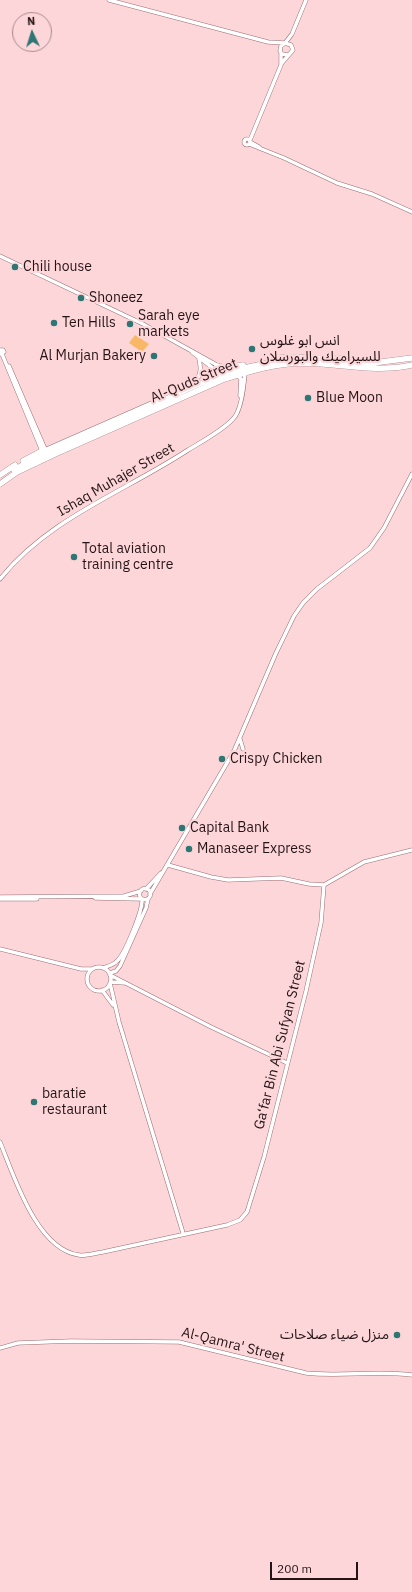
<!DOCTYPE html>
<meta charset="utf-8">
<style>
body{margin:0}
#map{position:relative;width:412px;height:1592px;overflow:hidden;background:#fdd6d9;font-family:"IBM Plex Sans",sans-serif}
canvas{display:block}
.north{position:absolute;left:12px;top:12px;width:40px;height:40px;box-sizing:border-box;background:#fdd6d9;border:1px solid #a7888b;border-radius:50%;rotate:356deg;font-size:11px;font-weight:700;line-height:16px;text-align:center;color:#251416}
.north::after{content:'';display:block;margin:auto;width:14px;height:18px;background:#2d7673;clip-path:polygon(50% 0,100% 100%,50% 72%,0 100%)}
.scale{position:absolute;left:270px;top:1562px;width:88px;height:18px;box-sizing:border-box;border:2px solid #251416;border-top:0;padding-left:5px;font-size:12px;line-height:14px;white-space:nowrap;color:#251416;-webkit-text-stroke:3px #fdd6d9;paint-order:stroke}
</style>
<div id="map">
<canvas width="412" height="1592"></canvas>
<div class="north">N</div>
<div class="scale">200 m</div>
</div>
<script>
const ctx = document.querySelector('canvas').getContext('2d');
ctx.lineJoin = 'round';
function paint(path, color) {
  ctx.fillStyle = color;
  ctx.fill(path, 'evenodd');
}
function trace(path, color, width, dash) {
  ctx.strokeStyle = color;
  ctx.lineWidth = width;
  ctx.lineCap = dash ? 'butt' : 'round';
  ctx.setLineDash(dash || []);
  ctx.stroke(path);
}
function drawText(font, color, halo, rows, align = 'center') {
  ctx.font = font + ' "IBM Plex Sans","Noto Sans Arabic",sans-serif';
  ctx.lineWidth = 4;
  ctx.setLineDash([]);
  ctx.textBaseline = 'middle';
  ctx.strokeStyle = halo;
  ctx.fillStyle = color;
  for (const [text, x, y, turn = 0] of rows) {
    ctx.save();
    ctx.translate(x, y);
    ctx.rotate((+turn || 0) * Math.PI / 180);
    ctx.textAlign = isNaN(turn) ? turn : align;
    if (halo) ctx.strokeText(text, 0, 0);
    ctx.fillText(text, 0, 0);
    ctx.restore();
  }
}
const green = new Path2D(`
 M 135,335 L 149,344 L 142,352 L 129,343 Z`);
const minor = new Path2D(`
 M 109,0 L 268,42 L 284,43
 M 285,43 L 292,34 L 306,0
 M 281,64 L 293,50 L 291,45 L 285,43 L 281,46 L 280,51 L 282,54 L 288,55
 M244 142a3 3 0 1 1 6 0a3 3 0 1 1-6 0Z
 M 250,140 L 281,65 L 281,53
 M 250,142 L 259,147
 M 249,144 L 284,158 L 337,183 L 372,194 L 412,212
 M 0,256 L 143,324 L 215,364 L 221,369 L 225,376
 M 0,350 L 3,350 L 4,352 L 0,354
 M 192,352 L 214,369 L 220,378
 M 2,354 L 42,451 L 158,400
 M 9,366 L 45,449
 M 237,375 L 241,379 L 240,396
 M 190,386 C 200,379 202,371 199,359
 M 0,579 C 49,518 124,492 188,450 C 201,442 222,431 233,419 C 242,410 244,385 245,373
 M 240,739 L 243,749
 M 168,865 L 211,877 L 228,880 L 281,878 L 309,884 L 324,885 L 364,862 L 412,850
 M139.5 894a5.5 5.5 0 1 1 11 0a5.5 5.5 0 1 1-11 0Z
 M 146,889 L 161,873
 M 150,894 L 234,751 L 276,653 L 294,616 L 303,603 L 317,589 L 370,548 L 384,528 L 412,474
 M 0,897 L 124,896 L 141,891
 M 95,898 L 141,899
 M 0,899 L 37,899
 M 0,949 L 81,969 L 93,969
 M87 979a12 12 0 1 1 24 0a12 12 0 1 1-24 0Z
 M 103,968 C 108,966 114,965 117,961 C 125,954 143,910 142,899
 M 110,973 L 116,971 L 120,966 L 146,908 L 148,899
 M 110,975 L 211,1027 L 287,1063
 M 111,982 L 125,983
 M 110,983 L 119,1022 L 183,1233
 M 102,990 L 113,1005
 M 0,1142 C 14,1176 37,1250 79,1255 C 87,1256 95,1253 103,1252 L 227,1225 L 240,1220 L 247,1212 L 264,1157 L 306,991 L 321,923 L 324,885
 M 0,1348 L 18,1343 L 71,1341 L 179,1342 L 306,1373 C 341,1377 376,1370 412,1375`);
const highway = new Path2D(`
 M 268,359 L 290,357 L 346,359
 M 341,362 L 373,363 L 412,358
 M 217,366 L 227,368 L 243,365
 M 23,461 L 42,451
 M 14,470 C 50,448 91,433 130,416 C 176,395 224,368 275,362
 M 0,475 L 15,465
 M 0,484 L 17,472 L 55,454 L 222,380 C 250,371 276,363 306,363 C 341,364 377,373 412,365`);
const markers = [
 [15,267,4,"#2d7673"],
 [81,298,4,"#2d7673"],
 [54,323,4,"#2d7673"],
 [130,324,4,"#2d7673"],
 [252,349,4,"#2d7673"],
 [154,356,4,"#2d7673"],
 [308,398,4,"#2d7673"],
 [74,557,4,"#2d7673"],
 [222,759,4,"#2d7673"],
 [182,828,4,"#2d7673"],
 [189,849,4,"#2d7673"],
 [34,1102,4,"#2d7673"],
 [397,1335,4,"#2d7673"]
];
const poiNames = [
 ["Chili house",23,267],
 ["Shoneez",89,298],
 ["Sarah eye",138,316],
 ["markets",138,332],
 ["Ten Hills",62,323],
 ["انس ابو غلوس",260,341],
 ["للسيراميك والبورسلان",260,357],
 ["Al Murjan Bakery",146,356,"right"],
 ["Blue Moon",316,398],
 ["Total aviation",82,549],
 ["training centre",82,565],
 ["Crispy Chicken",230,759],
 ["Capital Bank",190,828],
 ["Manaseer Express",197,849],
 ["baratie",42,1094],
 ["restaurant",42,1110],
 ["منزل ضياء صلاحات",389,1335,"right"]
];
const streetNames = [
 ["Al-Quds Street",194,381,-23],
 ["Ishaq Muhajer Street",116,480,-30],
 ["Ga‘far Bin Abi Sufyan Street",280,1045,-76],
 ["Al-Qamra' Street",233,1345,14]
];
paint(green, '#f8b867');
trace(minor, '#986e72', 4.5);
trace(highway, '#986e72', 6);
trace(minor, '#fff', 3.5);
trace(highway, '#fff', 5.5);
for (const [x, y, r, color] of markers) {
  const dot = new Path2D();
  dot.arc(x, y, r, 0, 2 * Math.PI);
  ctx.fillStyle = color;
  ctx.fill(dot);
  trace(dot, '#fdd6d9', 1.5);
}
drawText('14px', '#251416', '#fdd6d9', poiNames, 'left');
drawText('14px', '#251416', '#fdd6d9', streetNames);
</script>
